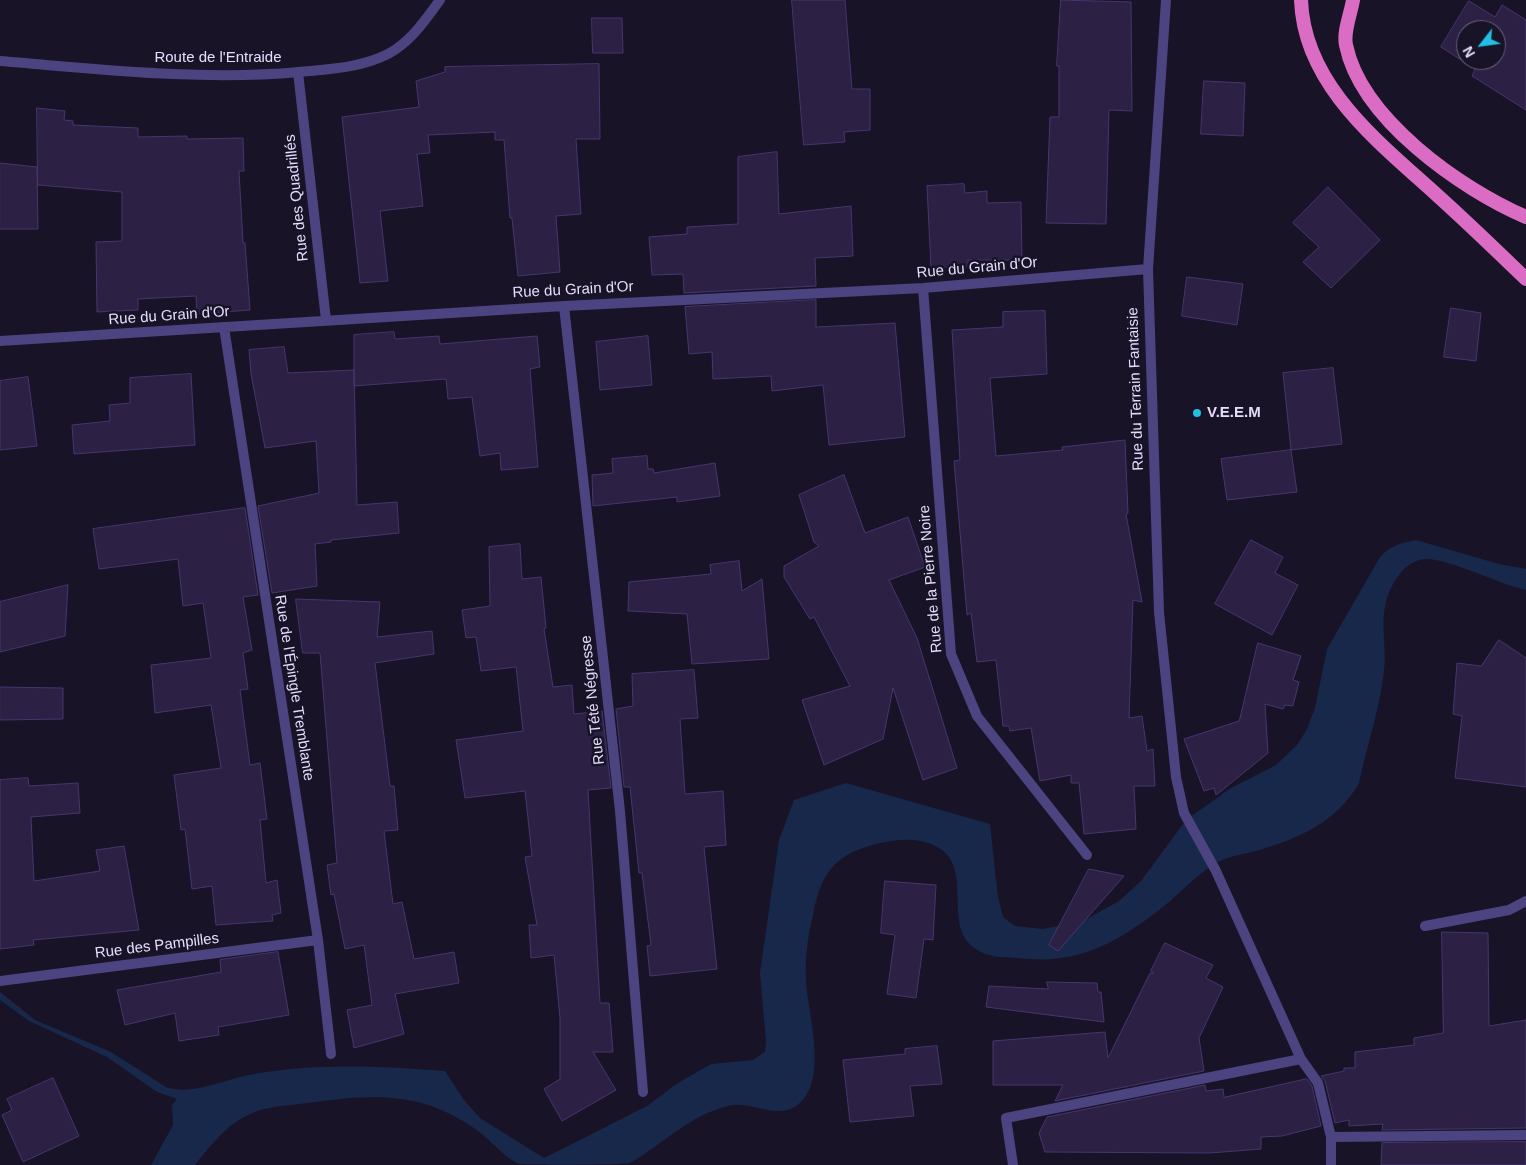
<!DOCTYPE html>
<meta charset="utf-8">
<style>
body{margin:0}
#map{position:relative;width:1526px;height:1165px;overflow:hidden;background:#181327;font-family:Helvetica,sans-serif}
canvas{display:block}
.north{position:absolute;left:1456px;top:20px;width:50px;height:50px;box-sizing:border-box;background:#181327;border:1px solid #69647c;border-radius:50%;rotate:240deg;font-size:14px;font-weight:700;line-height:20px;text-align:center;color:#e3ddfb}
.north::after{content:'';display:block;margin:auto;width:18px;height:22px;background:#21bfe3;clip-path:polygon(50% 0,100% 100%,50% 72%,0 100%)}
</style>
<div id="map">
<canvas width="1526" height="1165"></canvas>
<div class="north">N</div>
</div>
<script>
const ctx = document.querySelector('canvas').getContext('2d');
ctx.lineJoin = 'round';
function paint(path, color) {
  ctx.fillStyle = color;
  ctx.fill(path, 'evenodd');
}
function trace(path, color, width, dash) {
  ctx.strokeStyle = color;
  ctx.lineWidth = width;
  ctx.lineCap = dash ? 'butt' : 'round';
  ctx.setLineDash(dash || []);
  ctx.stroke(path);
}
function drawText(font, color, halo, rows, align = 'center') {
  ctx.font = font + ' Helvetica,sans-serif';
  ctx.lineWidth = 5;
  ctx.setLineDash([]);
  ctx.textBaseline = 'middle';
  ctx.strokeStyle = halo;
  ctx.fillStyle = color;
  for (const [text, x, y, turn = 0] of rows) {
    ctx.save();
    ctx.translate(x, y);
    ctx.rotate((+turn || 0) * Math.PI / 180);
    ctx.textAlign = isNaN(turn) ? turn : align;
    if (halo) ctx.strokeText(text, 0, 0);
    ctx.fillText(text, 0, 0);
    ctx.restore();
  }
}
const water = new Path2D(`
 M 1416,540 L 1499,564 L 1526,569 L 1526,590 C 1499,584 1448,558 1424,559 C 1404,561 1390,585 1386,602 C 1380,624 1387,649 1384,671 C 1380,708 1367,746 1359,783 C 1335,824 1299,838 1256,851 C 1244,854 1229,856 1218,862 C 1201,871 1184,889 1169,902 C 1122,940 1081,966 1018,958 C 1008,957 996,958 986,954 C 932,935 983,864 931,844 C 912,837 895,840 876,844 C 834,855 821,873 813,915 C 808,935 805,957 806,978 C 807,1011 828,1075 801,1102 C 781,1122 754,1102 733,1105 C 704,1110 679,1129 656,1146 C 648,1151 639,1159 629,1163 C 621,1165 528,1165 519,1164 C 505,1158 493,1143 482,1134 C 468,1123 450,1113 434,1107 C 392,1091 343,1098 300,1104 C 281,1106 263,1107 246,1116 C 227,1125 208,1148 195,1165 L 151,1165 L 173,1125 L 172,1105 L 177,1099 L 157,1092 L 107,1057 L 29,1021 L 0,1000 L 0,992 L 35,1020 L 111,1052 L 166,1087 C 189,1095 217,1083 240,1077 C 306,1062 378,1066 445,1071 L 464,1100 L 480,1118 L 544,1158 L 647,1106 L 678,1083 L 711,1064 L 753,1060 L 765,1052 L 766,1041 L 760,973 L 779,840 L 794,800 L 846,783 L 990,824 L 998,897 L 1003,917 L 1015,926 L 1043,929 L 1083,921 L 1119,901 L 1141,881 L 1186,820 L 1231,788 L 1276,765 L 1297,745 L 1306,731 L 1315,708 L 1327,649 L 1380,557 C 1390,546 1400,543 1416,540 Z`);
const building = new Path2D(`
 M 792,0 L 845,0 L 852,89 L 870,89 L 870,130 L 844,132 L 845,142 L 804,145 Z
 M 1061,0 L 1131,2 L 1132,111 L 1109,110 L 1106,224 L 1046,223 L 1050,117 L 1059,117 L 1059,66 L 1057,66 Z
 M 1469,1 L 1495,17 L 1502,5 L 1526,20 L 1526,110 L 1472,76 L 1475,69 L 1441,47 ZM 1466,30 L 1496,30 L 1496,60 L 1466,60 Z
 M 592,18 L 622,18 L 623,53 L 593,53 Z
 M 599,64 L 600,139 L 576,139 L 581,214 L 556,216 L 560,272 L 518,276 L 512,218 L 510,218 L 504,140 L 495,140 L 495,132 L 428,135 L 430,153 L 417,154 L 423,206 L 380,211 L 388,281 L 360,283 L 342,117 L 419,107 L 416,81 L 445,72 L 445,67 Z
 M 1204,81 L 1245,83 L 1243,136 L 1201,134 Z
 M 37,108 L 65,111 L 64,120 L 73,121 L 73,125 L 138,128 L 138,137 L 187,136 L 187,139 L 243,138 L 244,171 L 239,171 L 243,243 L 245,243 L 250,310 L 197,314 L 196,296 L 138,299 L 138,310 L 97,312 L 96,242 L 122,241 L 122,192 L 38,185 Z
 M 777,152 L 779,214 L 851,206 L 853,256 L 815,258 L 816,286 L 684,293 L 683,274 L 652,275 L 649,237 L 687,234 L 687,227 L 738,224 L 738,157 Z
 M 0,163 L 37,167 L 38,229 L 0,229 Z
 M 964,184 L 965,193 L 987,191 L 987,203 L 1021,202 L 1022,260 L 968,260 L 968,266 L 931,268 L 927,186 Z
 M 1328,187 L 1380,240 L 1331,288 L 1303,262 L 1319,247 L 1293,223 Z
 M 1187,277 L 1243,284 L 1237,325 L 1182,316 Z
 M 816,300 L 816,327 L 895,323 L 905,437 L 829,445 L 823,385 L 772,391 L 771,376 L 713,379 L 712,352 L 689,354 L 685,307 Z
 M 1451,308 L 1481,313 L 1476,361 L 1444,357 Z
 M 1045,311 L 1047,374 L 990,378 L 996,456 L 1063,450 L 1062,447 L 1125,440 L 1128,513 L 1126,514 L 1142,602 L 1133,600 L 1129,718 L 1142,716 L 1147,751 L 1153,749 L 1155,786 L 1134,786 L 1136,829 L 1084,834 L 1079,783 L 1071,783 L 1071,775 L 1040,781 L 1031,728 L 1010,731 L 1009,726 L 1003,726 L 996,660 L 977,662 L 971,613 L 967,615 L 954,461 L 960,460 L 952,330 L 1003,327 L 1003,312 Z
 M 394,332 L 395,339 L 439,336 L 440,344 L 537,336 L 540,367 L 530,369 L 538,467 L 501,470 L 500,453 L 480,456 L 472,397 L 448,399 L 446,379 L 354,386 L 354,335 Z
 M 648,336 L 652,385 L 600,390 L 596,342 Z
 M 284,347 L 288,373 L 354,370 L 357,505 L 397,502 L 399,533 L 331,540 L 331,542 L 315,544 L 317,586 L 272,593 L 258,506 L 319,493 L 316,441 L 265,448 L 251,374 L 249,350 Z
 M 1333,368 L 1342,444 L 1291,450 L 1283,373 Z
 M 191,374 L 195,445 L 74,454 L 72,425 L 110,421 L 109,405 L 130,403 L 130,378 Z
 M 28,377 L 37,446 L 0,450 L 0,381 Z
 M 1291,450 L 1297,492 L 1227,500 L 1221,459 Z
 M 647,456 L 648,469 L 653,469 L 654,473 L 715,463 L 720,496 L 677,502 L 677,497 L 593,506 L 592,475 L 613,473 L 612,459 Z
 M 844,475 L 865,533 L 908,517 L 925,567 L 889,580 L 917,638 L 957,768 L 923,780 L 893,688 L 883,739 L 824,765 L 802,700 L 850,686 L 814,617 L 810,619 L 784,577 L 784,566 L 819,546 L 814,542 L 799,495 Z
 M 245,508 L 258,595 L 243,597 L 252,650 L 243,653 L 248,689 L 240,690 L 250,765 L 260,763 L 267,819 L 260,820 L 266,883 L 277,880 L 281,913 L 272,915 L 273,921 L 216,925 L 212,886 L 192,889 L 185,829 L 181,830 L 174,775 L 221,768 L 211,705 L 155,713 L 151,665 L 211,658 L 203,603 L 183,606 L 178,559 L 99,569 L 93,529 Z
 M 1251,540 L 1283,557 L 1275,573 L 1298,585 L 1272,635 L 1215,604 Z
 M 520,544 L 522,579 L 541,577 L 546,628 L 544,629 L 553,687 L 572,685 L 574,714 L 602,711 L 611,788 L 588,790 L 600,1003 L 609,1003 L 613,1052 L 593,1052 L 616,1090 L 562,1121 L 544,1089 L 560,1079 L 560,1018 L 554,955 L 531,958 L 529,925 L 537,925 L 525,857 L 532,856 L 525,791 L 465,798 L 456,740 L 523,731 L 516,667 L 481,671 L 476,637 L 466,638 L 462,610 L 490,606 L 489,547 Z
 M 739,561 L 742,591 L 762,579 L 769,659 L 692,664 L 687,614 L 628,611 L 629,582 L 711,574 L 710,565 Z
 M 68,585 L 65,636 L 0,652 L 0,602 Z
 M 296,599 L 380,602 L 377,637 L 432,631 L 434,654 L 375,663 L 390,786 L 394,786 L 398,830 L 384,831 L 393,904 L 402,902 L 414,959 L 454,952 L 459,983 L 395,994 L 404,1034 L 354,1048 L 347,1010 L 372,1005 L 364,945 L 345,949 L 334,894 L 331,895 L 327,865 L 337,863 L 320,653 L 303,653 Z
 M 1499,640 L 1526,658 L 1526,787 L 1455,778 L 1462,716 L 1453,714 L 1457,663 L 1481,666 Z
 M 1258,643 L 1301,656 L 1293,680 L 1299,682 L 1293,706 L 1285,705 L 1283,709 L 1265,704 L 1268,753 L 1216,795 L 1214,788 L 1204,791 L 1184,739 L 1239,721 Z
 M 694,670 L 698,718 L 680,719 L 685,794 L 723,791 L 726,845 L 704,847 L 717,969 L 650,976 L 647,946 L 651,945 L 642,873 L 639,873 L 630,787 L 624,787 L 616,709 L 633,706 L 632,674 Z
 M 0,687 L 63,688 L 63,719 L 0,720 Z
 M 28,778 L 29,786 L 78,783 L 80,813 L 31,817 L 34,881 L 100,871 L 96,850 L 124,846 L 139,930 L 33,940 L 34,945 L 0,949 L 0,780 Z
 M 1089,869 L 1124,876 L 1058,951 L 1049,945 Z
 M 885,881 L 936,885 L 933,940 L 924,939 L 916,998 L 887,994 L 895,935 L 881,933 Z
 M 1442,932 L 1488,933 L 1489,1026 L 1526,1020 L 1526,1128 L 1382,1130 L 1383,1124 L 1349,1126 L 1349,1120 L 1335,1123 L 1325,1081 L 1321,1076 L 1344,1071 L 1344,1068 L 1355,1068 L 1355,1052 L 1414,1045 L 1414,1038 L 1443,1033 Z
 M 1165,943 L 1213,965 L 1206,978 L 1223,987 L 1199,1038 L 1204,1071 L 1055,1101 L 1063,1085 L 993,1085 L 993,1041 L 1105,1032 L 1108,1058 L 1150,973 L 1154,973 L 1151,971 Z
 M 278,952 L 289,1015 L 218,1027 L 219,1035 L 179,1041 L 175,1013 L 125,1025 L 117,990 L 221,972 L 220,960 Z
 M 1047,982 L 1097,983 L 1098,992 L 1101,992 L 1104,1022 L 986,1007 L 989,986 L 1048,989 Z
 M 937,1046 L 942,1084 L 910,1086 L 914,1116 L 850,1122 L 843,1060 L 905,1054 L 905,1049 Z
 M 53,1078 L 79,1136 L 23,1162 L 2,1115 L 12,1110 L 7,1099 Z
 M 1307,1079 L 1312,1086 L 1321,1126 L 1282,1136 L 1261,1137 L 1261,1149 L 1210,1153 L 1045,1152 L 1039,1133 L 1047,1117 L 1205,1085 L 1206,1091 L 1223,1089 L 1224,1097 Z
 M 1526,1142 L 1526,1165 L 1381,1165 L 1382,1143 Z`);
const minor = new Path2D(`
 M 1166,0 L 1148,269 L 1159,612 L 1176,777 L 1184,813 L 1216,871 L 1301,1059
 M 298,72 L 326,320
 M 923,288 L 951,654 L 977,716 L 1087,855
 M 564,306 L 620,811 L 643,1092
 M 224,327 L 318,940 L 331,1054
 M 0,341 L 564,306 L 923,288 L 1148,269
 M 1425,926 L 1509,910 L 1526,901
 M 0,981 L 318,940
 M 1331,1137 L 1526,1135
 M 1013,1165 L 1006,1118 L 1301,1059 L 1318,1083 L 1331,1137 L 1331,1165`);
const tertiary = new Path2D(`
 M 0,61 C 99,69 200,81 299,72 C 330,69 360,68 388,54 C 411,42 425,20 440,0`);
const trunk = new Path2D(`
 M 1301,0 C 1304,86 1380,143 1438,196 C 1468,223 1497,251 1526,279
 M 1353,0 C 1351,13 1343,32 1346,45 C 1361,119 1461,189 1526,217`);
const markers = [
 [1197,413,5,"#21bfe3"]
];
const streetNames = [
 ["Route de l'Entraide",218,58],
 ["Rue des Quadrillés",297,198,-96],
 ["Rue du Grain d'Or",977,268,-5],
 ["Rue du Grain d'Or",573,290,-3],
 ["Rue du Grain d'Or",169,316,-4],
 ["Rue du Terrain Fantaisie",1136,389,-92],
 ["Rue de la Pierre Noire",931,579,-95],
 ["Rue de l'Épingle Tremblante",294,688,81],
 ["Rue Tété Négresse",593,700,-96],
 ["Rue des Pampilles",157,946,-7]
];
const poiNames = [
 ["V.E.E.M",1207,413]
];
paint(water, '#17284b');
paint(building, '#2c2145');
trace(building, '#46366e', 1);
trace(minor, '#4b4480', 10);
trace(tertiary, '#4b4480', 10);
trace(trunk, '#db6cc4', 14);
for (const [x, y, r, color] of markers) {
  const dot = new Path2D();
  dot.arc(x, y, r, 0, 2 * Math.PI);
  ctx.fillStyle = color;
  ctx.fill(dot);
  trace(dot, '#181327', 2);
}
drawText('15px', '#e3ddfb', '#181327', streetNames);
drawText('bold 15px', '#e3ddfb', '#181327', poiNames, 'left');
</script>
